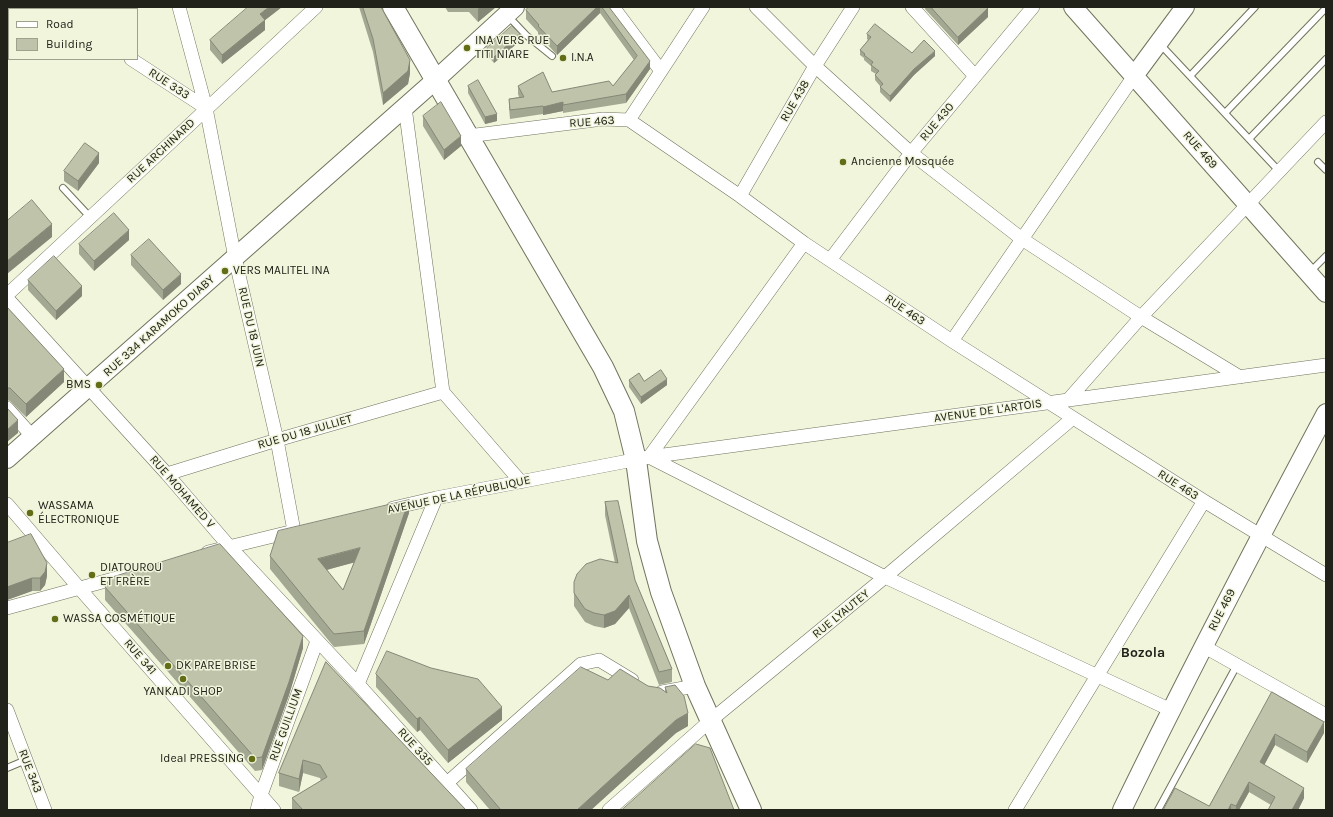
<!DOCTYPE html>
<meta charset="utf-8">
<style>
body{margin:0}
#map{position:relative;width:1333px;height:817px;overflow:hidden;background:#f0f5dc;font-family:Karla,sans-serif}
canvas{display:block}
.frame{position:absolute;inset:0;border:8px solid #212219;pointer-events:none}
.legend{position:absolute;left:8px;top:8px;width:130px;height:52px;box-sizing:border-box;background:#f0f5dc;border:1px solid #9da18e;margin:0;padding:5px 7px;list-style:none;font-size:12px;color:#212219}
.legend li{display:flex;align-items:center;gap:8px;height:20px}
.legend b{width:20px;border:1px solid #9da18e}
</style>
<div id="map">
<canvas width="1333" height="817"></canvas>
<div class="frame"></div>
<ul class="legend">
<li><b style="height:5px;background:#fff"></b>Road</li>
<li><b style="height:11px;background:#bec3aa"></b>Building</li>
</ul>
</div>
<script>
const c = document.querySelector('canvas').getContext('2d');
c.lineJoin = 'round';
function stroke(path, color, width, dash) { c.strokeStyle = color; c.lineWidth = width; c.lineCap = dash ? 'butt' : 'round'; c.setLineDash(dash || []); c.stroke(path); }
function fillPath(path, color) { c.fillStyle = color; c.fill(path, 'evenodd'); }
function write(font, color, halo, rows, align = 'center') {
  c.font = font + ' Karla,sans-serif'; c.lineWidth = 3; c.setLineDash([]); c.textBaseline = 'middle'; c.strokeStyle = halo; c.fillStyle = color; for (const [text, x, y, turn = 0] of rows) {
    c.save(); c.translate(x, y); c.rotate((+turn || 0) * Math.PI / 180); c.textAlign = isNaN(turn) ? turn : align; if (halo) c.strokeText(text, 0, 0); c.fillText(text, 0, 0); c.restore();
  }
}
const lane = new Path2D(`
 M508,16L526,35L552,56
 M1160,44L1279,171
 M1190,76L1255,7
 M1225,113L1326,8
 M1249,139L1326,59
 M1318,162L1326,170
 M63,188L90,217
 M1310,272L1326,256
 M7,768L26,760
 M1158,810L1237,665`);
const street = new Path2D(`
 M51,7L54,9
 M179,7L206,108L235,258L277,440L294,531
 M613,7L661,71
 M756,7L815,66L911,153L1022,239L1141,317L1240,377
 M912,7L975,76
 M131,59L206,108
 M405,107L443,392L521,482
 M629,120L703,7
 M468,136L603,119L629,120L740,196L804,243L952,341L1204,501L1326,575
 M740,196L815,66L853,7
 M830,260L911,153L1033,7
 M7,295L316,7
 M7,298L167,474L229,546L358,684L471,810
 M952,341L1134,76
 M1068,400L1141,317L1326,122
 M7,408L33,437
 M649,457L885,577L1171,710
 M649,457L804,243
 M167,474L277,440L443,392
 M7,504L80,589L274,810
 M393,508L436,498L649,457L1326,365
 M208,552L294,531
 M7,608L124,576
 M1203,646L1326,715
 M358,684L436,498
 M662,692L695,686
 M7,710L45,810
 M447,783L581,664L599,660L632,680
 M257,810L261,795L317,641
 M609,810L710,721L885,577L1073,418
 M1015,810L1204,501`);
const secondary = new Path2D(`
 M1073,7L1326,293
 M1134,76L1185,7
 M7,459L431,84L515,7
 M1122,810C1187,676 1256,544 1326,413`);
const primary = new Path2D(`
 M393,7L603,367L624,411L636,460L647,541L661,592L695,686L751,810`);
const wall = new Path2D(`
 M282,7L265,20V30L222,64L210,50V40Z
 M359,7H381L410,73L408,84L383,105L373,52Z
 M445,7H496L478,22L469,12H448Z
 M529,7H609L650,69L626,103L563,113V111L543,115V114L510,119L509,108V99L519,97L518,94V86L552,92L613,86L634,60L600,13L557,55L538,34V32L526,19V10Z
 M925,7H987L988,17L958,45L925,9Z
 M867,34L912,53L935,56L914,75L890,102L880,92V86L875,80V75L876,74L871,71V66L864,60V58L860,55V50L868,40L867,39Z
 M520,41L494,63L487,55V48Z
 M468,86L497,121L485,124L468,93Z
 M423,116L461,146L444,160L423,126Z
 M99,163L78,191L64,181V171Z
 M129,240L94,271L79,254V244Z
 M131,255L181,284L163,300L131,265Z
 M28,280L82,296L56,320L28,290Z
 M7,307L64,382L26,417L10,401L7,400Z
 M629,380L644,381L667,385L641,404L629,387Z
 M605,502L635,580L672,669V682L659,685L629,608L615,624L604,628L594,626L585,622L574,606V582L615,563L605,515Z
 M409,513L364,644L334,647L270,569V556ZM354,562L343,590L327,570Z
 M7,543L47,576L45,585L40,591H32L7,600Z
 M105,587L303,648L289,695L262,770L255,771L105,600Z
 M326,662L466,810H292V798L321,781L320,778L303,773L299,792L279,786V773Z
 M431,668L502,720L448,763L420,730L417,732L376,687V674Z
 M608,680L648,686L665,692V687L688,726L676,733L591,810H490L466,782V769Z
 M1272,692L1324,733L1307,763L1275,745L1264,765L1304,798L1298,810H1268L1271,805L1249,792L1239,810H1163L1209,806Z`);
const shadedWall = new Path2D(`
 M269,7H282L260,24V14Z
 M480,7H496L478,22V9Z
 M597,7H600V13L557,55V46Z
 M988,8V17L958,45V37Z
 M265,20V30L222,64V55Z
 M520,34V41L494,63V57Z
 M935,51V56L914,75L890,102V96L914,69Z
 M410,60V73L408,84L383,105V93Z
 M650,61V69L626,103V94Z
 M563,102V111L543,115V107Z
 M497,114V121L485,124V117Z
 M461,136V146L444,160V150Z
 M99,153V163L78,191V181Z
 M52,224V237L7,274V261Z
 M129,230V240L94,271V261Z
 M181,274V284L163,300V290Z
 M82,286V296L56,320V311Z
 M64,369V382L26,417V404Z
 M667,379V385L641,404V397Z
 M18,420V433L7,442V430Z
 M409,500V513L364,644V631Z
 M360,548V561L318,572V559Z
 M47,563V576L45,585L40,591V578Z
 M32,578V591L7,600V587Z
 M629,595V608L615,624L604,628V615Z
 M303,636V648L289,695L262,770V757Z
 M502,707V720L448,763V750Z
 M688,713V726L676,733L591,810H577L676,720Z
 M420,717V730L417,732V719Z
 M1324,722V733L1307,763V752Z
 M1275,734V745L1260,773V762Z
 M303,760V773L299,792V779Z
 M1249,782V792L1239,810H1236V806Z
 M1304,788V798L1298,810H1292Z
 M1231,804V810H1228Z`);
const building = new Path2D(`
 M248,7H269L260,14L265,20L222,55L210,40Z
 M363,7H381L410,60L408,71L383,93L373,39Z
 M529,7H597L557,46L538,26L539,25L526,10Z
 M602,7H609L650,61L626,94L563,105V102L543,107V106L510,110L509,99L524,97L518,86L543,72L552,92L609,81L613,86L637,56Z
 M931,7H987L988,8L958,37Z
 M875,24L912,53L924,40L935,51L914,69L890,96L880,87L883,84L875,75L879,71L871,65L873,62L864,55L865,54L860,50L871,37L867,34Z
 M512,26L520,34L494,57L487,48Z
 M478,80L497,114L485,117L468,86Z
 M441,102L461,136L444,150L423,116Z
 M85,143L99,153L78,181L64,171Z
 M32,200L52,224L7,261V221Z
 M114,213L129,230L94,261L79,244Z
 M149,239L181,274L163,290L131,255Z
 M54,256L82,286L56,311L28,280Z
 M7,307L64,369L26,404L10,388H7Z
 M661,370L667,379L641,397L629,380L639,373L644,381Z
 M7,408L18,420L7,430Z
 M409,500L364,631L334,634L270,556L278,531ZM360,548L343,590L318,559Z
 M618,501L635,580L672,669L659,672L629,595L615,611L604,615L594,613L585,609L574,593V582L577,574L586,564L600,559L618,563L605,502Z
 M31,534L47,563L45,572L40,578H32L7,587V543Z
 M220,544L303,636L289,682L262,757L255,758L105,587L110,578Z
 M387,651L431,668L478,679L502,707L448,750L420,717L417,719L376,674Z
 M326,662L466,810H303L292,798L327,777L320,765L303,760L299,779L279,773Z
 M581,667L608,680L620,669L648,686L660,688L667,693L665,687L675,685L684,696L688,713L676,720L577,810H501L466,769Z
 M1272,692L1324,722L1307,752L1275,734L1260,762L1304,788L1292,810H1268L1275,797L1249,782L1236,806L1231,804L1228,810H1163L1175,788L1209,806Z
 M696,744L710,748L734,810H622Z`);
const markers = [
 [467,48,4,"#636d15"],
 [563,58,4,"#636d15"],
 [843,162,4,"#636d15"],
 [225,271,4,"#636d15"],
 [99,385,4,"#636d15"],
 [30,513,4,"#636d15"],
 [92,575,4,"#636d15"],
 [55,619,4,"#636d15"],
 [168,666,4,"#636d15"],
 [183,679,4,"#636d15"],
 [252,759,4,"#636d15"]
];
const poiNames = [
 ["INA VERS RUE",475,41],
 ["TITI NIARE",475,55],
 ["I.N.A",571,58],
 ["Ancienne Mosquée",851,162],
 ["VERS MALITEL INA",233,271],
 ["BMS",91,385,"right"],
 ["WASSAMA",38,506],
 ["ÉLECTRONIQUE",38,520],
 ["DIATOUROU",100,568],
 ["ET FRÈRE",100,582],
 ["WASSA COSMÉTIQUE",63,619],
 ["DK PARE BRISE",176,666],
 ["YANKADI SHOP",183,692,"center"],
 ["Ideal PRESSING",244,759,"right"]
];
const streetNames = [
 ["RUE 333",169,84,33],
 ["RUE 438",795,101,-60],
 ["RUE 463",592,122,-4],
 ["RUE 430",937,122,-50],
 ["RUE 469",1200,150,49],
 ["RUE ARCHINARD",161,151,-43],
 ["RUE 463",905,310,34],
 ["RUE 334 KARAMOKO DIABY",159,326,-42],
 ["RUE DU 18 JUIN",251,327,77],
 ["AVENUE DE L'ARTOIS",988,411,-8],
 ["RUE DU 18 JULLIET",305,432,-16],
 ["RUE 463",1178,485,32],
 ["RUE MOHAMED V",182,492,49],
 ["AVENUE DE LA RÉPUBLIQUE",459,495,-12],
 ["RUE 469",1222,610,-63],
 ["RUE LYAUTEY",841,614,-39],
 ["RUE 341",140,657,49],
 ["RUE GUILLIUM",286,725,-70],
 ["RUE 335",415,747,48],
 ["RUE 343",30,771,69]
];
const quarterNames = [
 ["Bozola",1143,653]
];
stroke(lane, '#6f745d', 8);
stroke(street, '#6f745d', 14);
stroke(secondary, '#6f745d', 20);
stroke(primary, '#6f745d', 22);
stroke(lane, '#fff', 6);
stroke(street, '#fff', 13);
stroke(secondary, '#fff', 18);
stroke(primary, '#fff', 20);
fillPath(wall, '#a3a892');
fillPath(shadedWall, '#858877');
fillPath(building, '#bec3aa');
stroke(building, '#858877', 1);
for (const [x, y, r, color] of markers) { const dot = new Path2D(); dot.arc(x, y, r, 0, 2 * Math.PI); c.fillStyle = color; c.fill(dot); stroke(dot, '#f0f5dc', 1.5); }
write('12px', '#212219', '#f0f5dc', poiNames, 'left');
write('12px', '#212219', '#f0f5dc', streetNames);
write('bold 14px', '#212219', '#f0f5dc', quarterNames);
</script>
